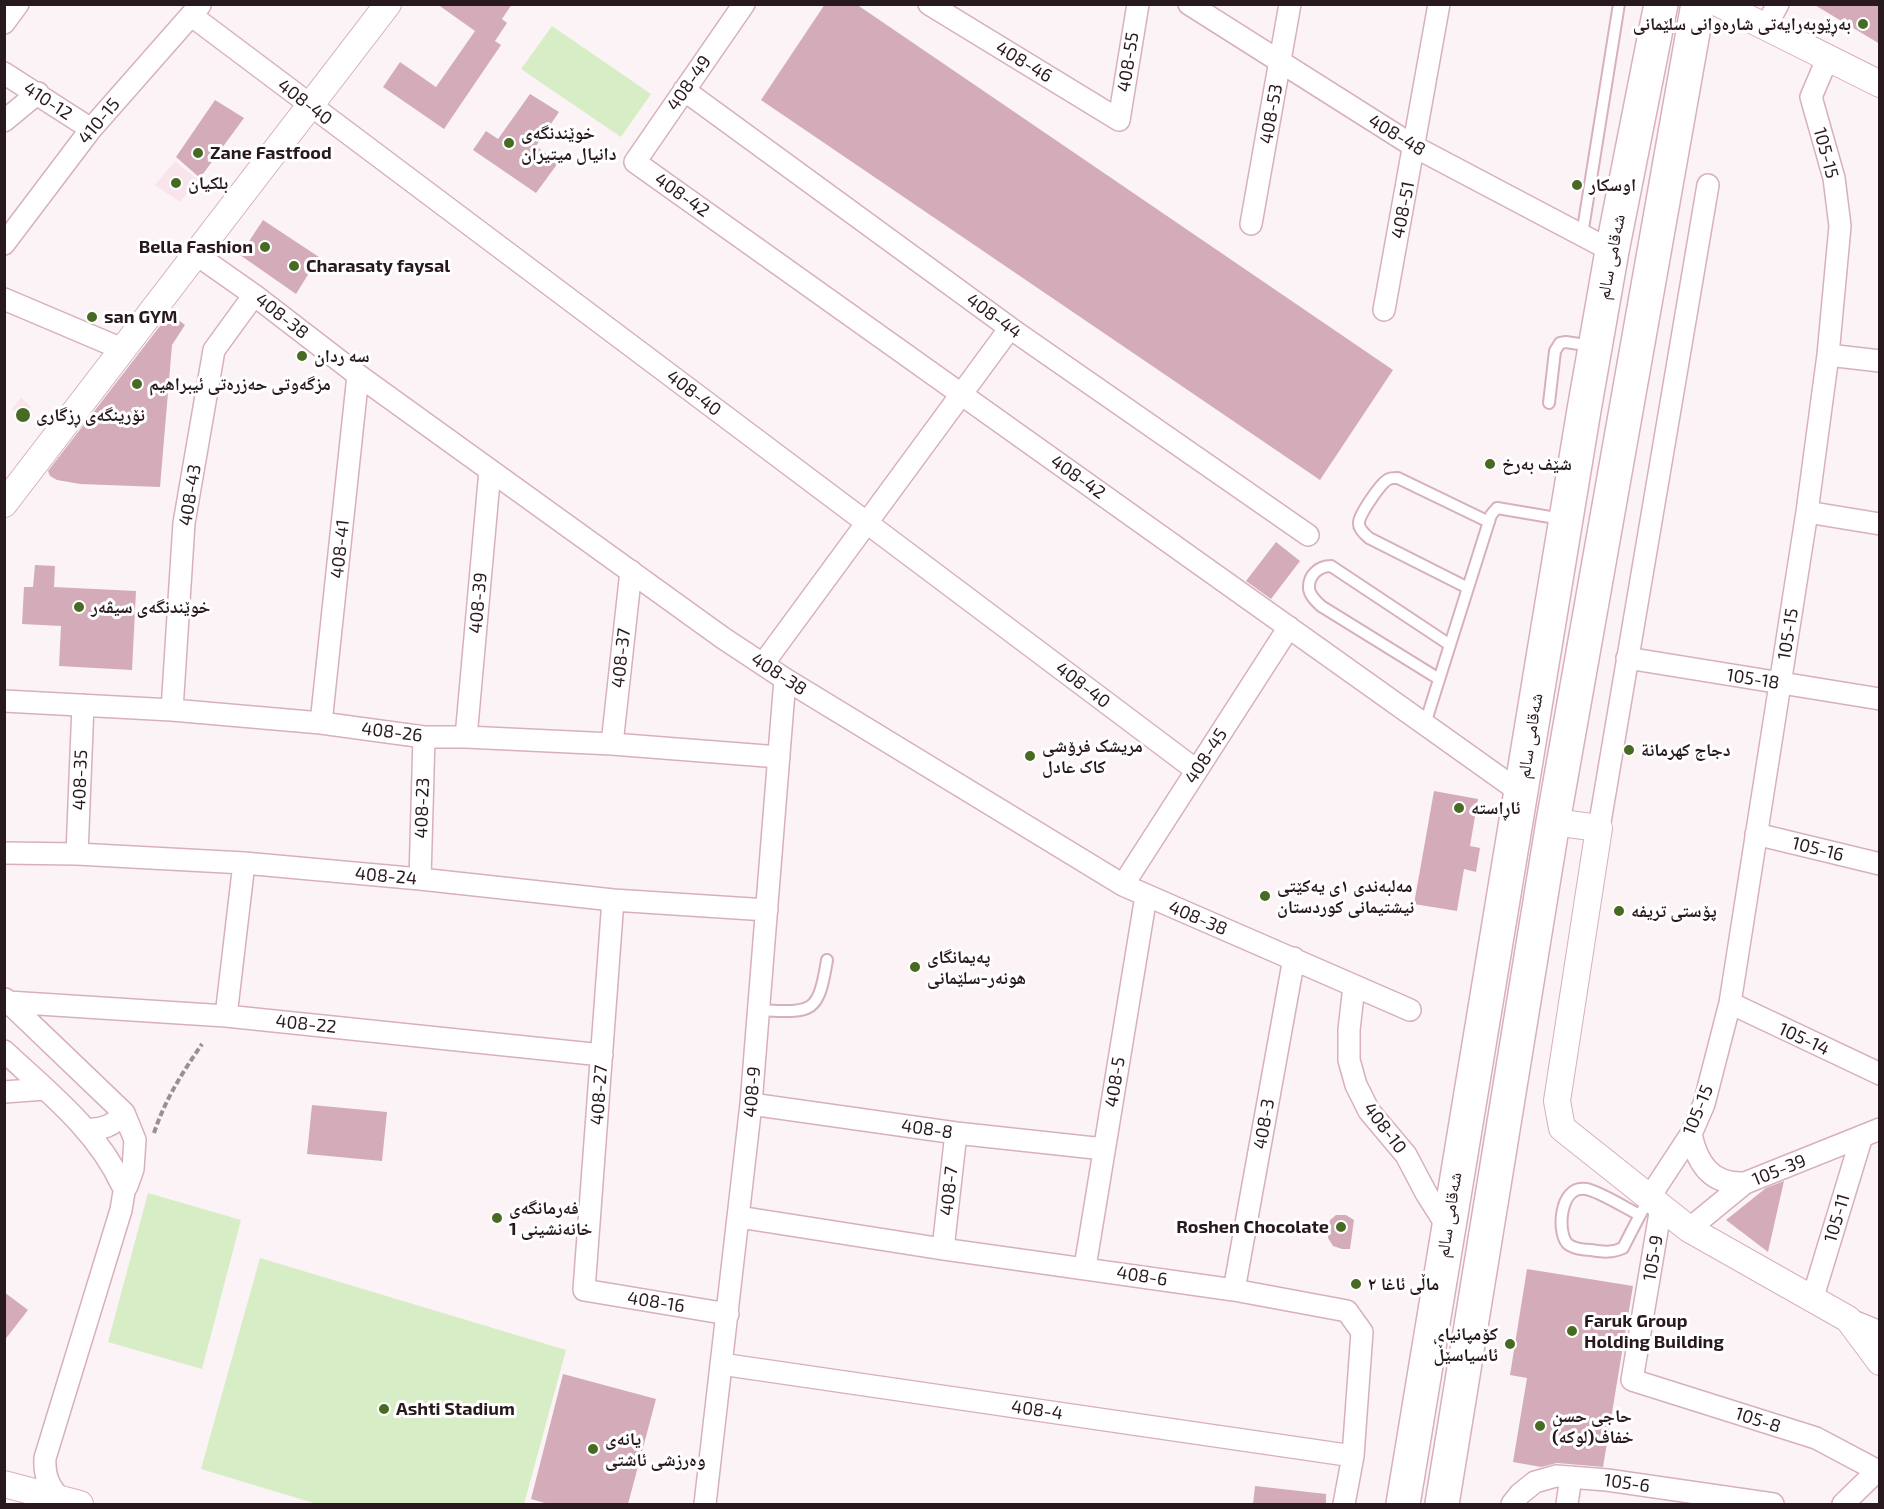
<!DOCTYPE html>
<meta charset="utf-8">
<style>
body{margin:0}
#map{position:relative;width:1884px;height:1509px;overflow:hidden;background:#fbf3f5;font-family:"Exo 2",sans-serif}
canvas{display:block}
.frame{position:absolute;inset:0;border:6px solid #28191e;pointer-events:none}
</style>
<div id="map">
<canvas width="1884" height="1509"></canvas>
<div class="frame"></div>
</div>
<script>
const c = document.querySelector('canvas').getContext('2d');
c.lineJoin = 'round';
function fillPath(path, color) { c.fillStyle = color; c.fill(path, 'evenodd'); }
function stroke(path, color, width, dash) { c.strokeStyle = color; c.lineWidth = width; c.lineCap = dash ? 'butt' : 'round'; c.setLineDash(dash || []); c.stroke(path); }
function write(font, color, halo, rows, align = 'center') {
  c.font = font + ' "Exo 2","Noto Naskh Arabic",sans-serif'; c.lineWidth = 6; c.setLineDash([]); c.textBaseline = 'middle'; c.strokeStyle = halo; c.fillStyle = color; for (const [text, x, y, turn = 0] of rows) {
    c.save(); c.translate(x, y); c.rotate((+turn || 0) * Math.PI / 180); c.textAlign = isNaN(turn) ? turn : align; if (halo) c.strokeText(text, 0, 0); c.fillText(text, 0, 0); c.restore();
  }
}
const built = new Path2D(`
 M175,161L198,180L180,202L155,185Z
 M21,398L31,407L25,420L12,409Z`);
const green = new Path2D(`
 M552,26L651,94L621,137L521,69Z
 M148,1193L241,1220L202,1369L108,1342Z
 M260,1258L566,1350L524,1504H317L201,1469Z`);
const building = new Path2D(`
 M437,4H512L502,19L507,23L495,41L501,45L444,129L383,87L400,62L436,87L475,31Z
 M825,4H856L1393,370L1320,480L761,100Z
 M1813,4H1880V44Z
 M530,94L559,112L536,146L558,163L536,193L473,150L486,131L498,139Z
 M215,100L244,118L200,178L176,157Z
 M263,220L319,257L296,294L240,255Z
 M170,313L185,325L172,345L160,487L80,484L57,480L50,476L48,471Z
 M1276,542L1300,561L1271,599L1246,581Z
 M35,565L55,566L54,587L136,591L132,670L59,666L61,626L22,624L24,587H33Z
 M1434,791L1478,799L1470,846L1480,848L1476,872L1464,869L1457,911L1414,904Z
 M312,1105L387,1112L382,1161L307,1154Z
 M1784,1181L1768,1252L1726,1220L1766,1188Z
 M1336,1215H1346L1354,1220L1350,1249H1342L1333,1246L1328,1238L1330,1220Z
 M1527,1269L1633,1286L1603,1467L1557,1463L1541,1467L1513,1462L1527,1378L1510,1375Z
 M4,1292L28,1310L4,1341Z
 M563,1374L656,1399L628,1504H548L531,1499Z
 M1255,1486L1326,1494V1504H1253Z`);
const path = new Path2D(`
 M154,1133C165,1100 182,1073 202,1044`);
const service = new Path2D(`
 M1582,235L1619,4
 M1549,403L1555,351L1560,343L1566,342L1592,346
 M1468,588L1369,538C1365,534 1358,529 1359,522C1360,514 1381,482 1389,479C1390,478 1397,478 1398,478L1489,522
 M1439,679L1321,606C1316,601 1310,596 1309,589C1308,575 1319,566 1331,566L1450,645
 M1425,724L1491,515L1497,508L1562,519
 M758,1010C812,1012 818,1016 827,960
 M1640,1215C1627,1209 1599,1191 1586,1189C1559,1184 1556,1236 1569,1245C1576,1249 1584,1250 1591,1250C1603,1252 1612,1253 1623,1248C1631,1232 1640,1215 1649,1198`);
const minor = new Path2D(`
 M744,4L635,162L1520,792
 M929,4L1119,120L1138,4
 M1189,4L1415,147L1612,251
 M192,16L1196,770
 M4,23L18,4
 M1766,26L1778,4
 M4,73L91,129
 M684,90L1010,328L1308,535
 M4,121L38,93
 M1251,224L1290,4
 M4,244L91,129L200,5
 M197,255L254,295L358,375L723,638L785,679L1123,885L1410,1010
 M4,299L122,349
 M1384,310L1439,4
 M1828,355L1880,361
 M1807,512L1880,524
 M1627,658L1880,699
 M763,664L1010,328
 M4,701L172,710L321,723L424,737H466L612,744L779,757
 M172,710L184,523L214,350L254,295
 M321,723L358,375
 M466,737L490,470
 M612,744L631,571
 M1599,828L1708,185
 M1756,834L1880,864
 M4,853L77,854L244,863L420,879L613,900L767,910
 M77,854L83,705
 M420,879L424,737
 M1123,885L1289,627
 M613,900L584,1290L728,1314
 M1354,986L1349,1030V1060L1356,1085L1369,1111L1406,1155L1426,1193L1447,1226
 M8,1002L226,1016L602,1055
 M1730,1003L1880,1074
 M226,1016L244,863
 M4,1051C48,1092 97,1130 122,1185L127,1186L133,1169L135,1140L124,1113L5,999
 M4,1092L45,1089
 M751,1104L956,1133L1104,1149
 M86,1129C102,1130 113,1126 124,1113
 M1691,1134C1697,1163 1711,1185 1745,1183
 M1649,1198L1691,1134L1704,1104L1730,1003L1807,512L1828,355L1840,226L1834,178L1811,97L1828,57
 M1661,1207L1632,1380L1816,1438L1880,1472
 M739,1217L943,1249L1234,1290L1347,1311L1362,1332L1353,1456L1344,1504
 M1689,1229L1745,1183L1880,1129
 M943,1249L956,1133
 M1085,1267L1146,896
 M1234,1290L1294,958
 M1812,1300L1862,1136
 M1848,1319L1880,1332
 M721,1364L1353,1456
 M62,1500C49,1488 44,1476 45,1458L121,1210L125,1186
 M705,1504L751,1104L785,679
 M1512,1504L1520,1494L1535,1482L1556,1476L1607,1480L1773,1504
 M1567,1504L1571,1477
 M1843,1504L1877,1471`);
const tertiary = new Path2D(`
 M1720,4L1880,84
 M4,504L388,4
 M1553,822L1599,828L1557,1101L1562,1128L1689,1229L1848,1319L1880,1362
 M4,1484L80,1504`);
const primary = new Path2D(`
 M1403,1504L1584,410L1612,251L1661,4
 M1442,1504L1553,822L1698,4`);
const markers = [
 [1863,24,6,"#486b23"],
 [509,143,6,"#486b23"],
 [198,153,6,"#486b23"],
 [176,183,6,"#486b23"],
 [1577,185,6,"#486b23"],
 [265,247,6,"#486b23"],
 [294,266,6,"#486b23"],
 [92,317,6,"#486b23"],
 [302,356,6,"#486b23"],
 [137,384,6,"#486b23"],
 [23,415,8,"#486b23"],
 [1490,464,6,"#486b23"],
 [79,607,6,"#486b23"],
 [1629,750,6,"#486b23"],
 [1030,756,6,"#486b23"],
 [1459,808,6,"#486b23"],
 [1265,896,6,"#486b23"],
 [1619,911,6,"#486b23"],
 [915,967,6,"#486b23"],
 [497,1218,6,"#486b23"],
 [1341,1227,6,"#486b23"],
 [1356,1284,6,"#486b23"],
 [1572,1331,6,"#486b23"],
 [1510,1344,6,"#486b23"],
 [384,1409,6,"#486b23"],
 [1540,1426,6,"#486b23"],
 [593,1449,6,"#486b23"]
];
const poiNames = [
 ["بەڕێوبەرایەتی شارەوانی سلێمانی",1851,24,"right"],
 ["خوێندنگەی",521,133],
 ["دانیال میتیران",521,154],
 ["Zane Fastfood",210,153],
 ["بلکیان",188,183],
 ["اوسكار",1589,185],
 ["Bella Fashion",253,247,"right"],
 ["Charasaty faysal",306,266],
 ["san GYM",104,317],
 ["سه ردان",314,356],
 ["مزگەوتی حەزرەتی ئیبراهیم",149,384],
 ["نۆرینگەی ڕزگاری",36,415],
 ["شێف بەرخ",1502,464],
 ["خوێندنگەی سیڤەر",91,607],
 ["مریشک فرۆشی",1042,746],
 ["کاک عادل",1042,767],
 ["دجاج كهرمانة",1641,750],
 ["ئاڕاستە",1471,808],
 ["مەلبەندی ١ی یەکێتی",1277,886],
 ["نیشتیمانی کوردستان",1277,907],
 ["پۆستی تریفە",1631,911],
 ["پەیمانگای",927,957],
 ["هونەر-سلێمانی",927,978],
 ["فەرمانگەی",509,1208],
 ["خانەنشینی 1",509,1229],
 ["Roshen Chocolate",1329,1227,"right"],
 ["ماڵی ئاغا ۲",1368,1284],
 ["Faruk Group",1584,1321],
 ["Holding Building",1584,1342],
 ["کۆمپانیای",1498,1334,"right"],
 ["ئاسیاسێڵ",1498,1355,"right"],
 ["Ashti Stadium",396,1409],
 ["حاجی حسن",1552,1416],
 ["(لوکه)خفاف",1552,1437],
 ["یانەی",605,1439],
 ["وەرزشی ئاشتی",605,1460]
];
const streetNames = [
 ["408-46",1024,62,31],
 ["408-55",1128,62,-81],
 ["408-49",689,83,-55],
 ["410-12",48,101,33],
 ["408-40",305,102,37],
 ["408-53",1271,114,-80],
 ["410-15",99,121,-50],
 ["408-48",1397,135,31],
 ["105-15",1826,153,75],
 ["408-42",682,195,35],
 ["408-51",1403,210,-79],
 ["شەقامی سالم",1611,257,-79],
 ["408-38",282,316,38],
 ["408-44",994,316,36],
 ["408-40",694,393,37],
 ["408-42",1078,477,35],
 ["408-43",190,495,-81],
 ["408-41",340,549,-84],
 ["408-39",478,603,-85],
 ["105-15",1788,634,-81],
 ["408-37",621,658,-84],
 ["408-38",779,674,33],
 ["105-18",1753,679,9],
 ["408-40",1083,685,37],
 ["408-26",392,732,7],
 ["شەقامی سالم",1530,736,-81],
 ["408-45",1206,756,-57],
 ["408-35",80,780,-88],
 ["408-23",422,808,-88],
 ["105-16",1818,849,14],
 ["408-24",386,876,5],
 ["408-38",1198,918,23],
 ["408-22",306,1024,6],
 ["105-14",1804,1039,25],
 ["408-5",1115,1082,-81],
 ["408-9",752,1092,-85],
 ["408-27",599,1095,-86],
 ["105-15",1698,1110,-68],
 ["408-3",1264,1124,-80],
 ["408-10",1385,1128,53],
 ["408-8",927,1129,8],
 ["105-39",1779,1170,-22],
 ["408-7",949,1191,-84],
 ["شەقامی سالم",1449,1215,-81],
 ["105-11",1837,1218,-73],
 ["105-9",1653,1258,-80],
 ["408-6",1142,1276,9],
 ["408-16",656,1302,9],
 ["408-4",1037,1410,8],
 ["105-8",1758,1420,18],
 ["105-6",1627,1483,8]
];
fillPath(built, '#f8e4ea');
fillPath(green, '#d7edc5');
fillPath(building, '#d4acb9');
stroke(service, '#d8b0bc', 14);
stroke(minor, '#d8b0bc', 24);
stroke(tertiary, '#d8b0bc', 28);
stroke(primary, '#d8b0bc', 36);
stroke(path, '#9b8f93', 4, [6, 3]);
stroke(service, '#fff', 10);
stroke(minor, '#fff', 21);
stroke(tertiary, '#fff', 26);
stroke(primary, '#fff', 33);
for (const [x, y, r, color] of markers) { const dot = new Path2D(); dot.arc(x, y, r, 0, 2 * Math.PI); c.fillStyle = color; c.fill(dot); stroke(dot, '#fff', 2); }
write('bold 18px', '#28191e', '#fff', poiNames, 'left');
write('18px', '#28191e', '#fff', streetNames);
</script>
